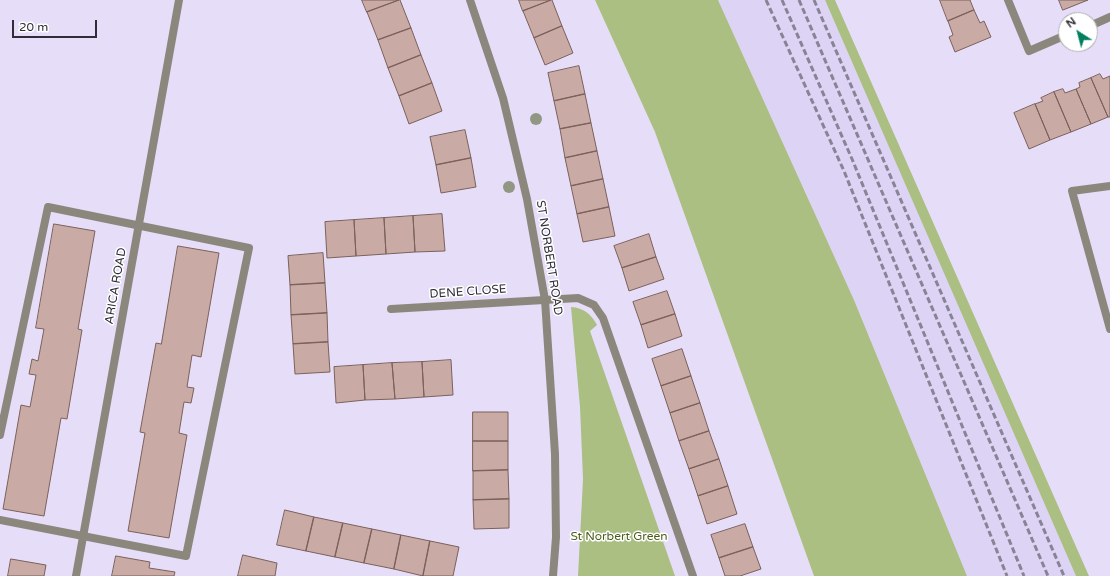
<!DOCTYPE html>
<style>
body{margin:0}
#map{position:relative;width:1110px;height:576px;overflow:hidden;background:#e6def9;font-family:"Varela Round",sans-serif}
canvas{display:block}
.north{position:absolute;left:1058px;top:12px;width:40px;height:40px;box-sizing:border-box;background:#fff;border:1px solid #acabaf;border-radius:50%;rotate:324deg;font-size:11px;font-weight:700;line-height:16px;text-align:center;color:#302d37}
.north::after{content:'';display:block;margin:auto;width:14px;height:18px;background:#017f5f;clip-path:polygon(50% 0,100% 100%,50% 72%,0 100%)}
.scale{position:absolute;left:12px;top:20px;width:85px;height:18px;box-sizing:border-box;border:2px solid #302d37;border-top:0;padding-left:5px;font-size:12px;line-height:14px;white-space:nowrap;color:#302d37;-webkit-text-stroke:3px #fff;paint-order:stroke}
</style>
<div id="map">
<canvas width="1110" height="576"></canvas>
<div class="north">N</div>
<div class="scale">20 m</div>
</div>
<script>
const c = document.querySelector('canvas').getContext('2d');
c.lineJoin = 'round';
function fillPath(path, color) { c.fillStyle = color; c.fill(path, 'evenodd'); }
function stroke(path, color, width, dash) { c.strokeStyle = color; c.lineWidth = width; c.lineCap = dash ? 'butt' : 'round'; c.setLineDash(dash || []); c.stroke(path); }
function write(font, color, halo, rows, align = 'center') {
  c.font = font + ' "Varela Round",sans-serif'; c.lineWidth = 3; c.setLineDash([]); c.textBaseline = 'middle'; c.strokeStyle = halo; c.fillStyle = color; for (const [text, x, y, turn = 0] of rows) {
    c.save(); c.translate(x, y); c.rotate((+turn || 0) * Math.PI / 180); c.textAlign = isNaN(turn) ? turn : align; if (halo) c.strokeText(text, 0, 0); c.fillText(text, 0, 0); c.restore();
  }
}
const built = new Path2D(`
 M718,0H825L1014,431L1076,576H967L854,300Z`);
const green = new Path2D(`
 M595,0H718L854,300L967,576H814L655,132Z
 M825,0H835L1089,576H1076Z
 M571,307C584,308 591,314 597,325L590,331L675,576H578L583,479L580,407Z`);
const building = new Path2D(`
 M362,0H399L367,12Z
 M400,0L411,28L378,40L367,12Z
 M519,0H551L523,11Z
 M552,0L562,26L534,38L523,11Z
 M940,0H970L974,10L948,21Z
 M1059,0H1088L1063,10Z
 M974,10L980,23L984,21L991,37L955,52L949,37L953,35L948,21Z
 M562,26L573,53L545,65L534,38Z
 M411,28L421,55L388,68L378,40Z
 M421,55L432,83L399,96L388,68Z
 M579,66L585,94L554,101L548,73Z
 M1100,74L1103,79L1110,76V117H1108L1091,78Z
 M1091,78L1108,117L1091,124L1076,89L1080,87L1079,83Z
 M432,83L442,111L409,124L399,96Z
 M1063,89L1065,93L1076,89L1091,124L1071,132L1054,92Z
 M1054,92L1071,132L1050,140L1035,104L1043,101L1041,98Z
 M585,94L591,123L560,129L554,101Z
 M1035,104L1050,140L1029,149L1014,113Z
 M591,123L597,151L565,158L560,129Z
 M465,130L471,158L436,165L430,137Z
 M597,151L603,179L571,186L565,158Z
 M471,158L476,187L441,193L436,165Z
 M603,179L609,207L577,214L571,186Z
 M609,207L615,236L583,242L577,214Z
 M442,214L445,251L415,252L413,216Z
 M413,216L415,252L386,254L384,218Z
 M384,218L386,254L356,256L354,220Z
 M354,220L356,256L327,258L325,222Z
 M54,224L95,231L78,329L82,330L67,419L61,418L44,516L3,509L21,405L30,407L36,375L29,374L32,359L38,361L44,329L36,328Z
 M649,234L656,257L622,268L614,246Z
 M178,246L219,253L201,357L192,355L187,387L194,388L191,403L184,402L179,433L187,435L169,538L128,531L145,433L140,432L156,343L161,344Z
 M323,253L325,283L290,285L288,256Z
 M656,257L664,279L629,291L622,268Z
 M325,283L327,313L291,315L290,285Z
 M667,291L675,314L641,325L633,302Z
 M327,313L328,342L293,344L291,315Z
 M675,314L682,336L648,348L641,325Z
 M328,342L330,372L295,374L293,344Z
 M682,349L691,376L661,386L652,359Z
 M451,360L453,395L424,397L422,362Z
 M422,362L424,397L395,399L392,363Z
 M392,363L395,399L365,400L363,365Z
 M363,365L365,400L336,403L334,367Z
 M691,376L700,403L670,413L661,386Z
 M700,403L709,431L679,441L670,413Z
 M473,412H508V441H473Z
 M709,431L719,459L689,469L679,441Z
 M473,441H508V470L473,471Z
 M719,459L728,486L698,496L689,469Z
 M508,470L509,499L473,500V471Z
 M728,486L737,514L707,524L698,496Z
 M509,499V528L474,529L473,500Z
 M285,510L314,517L306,551L277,545Z
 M314,517L343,523L335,557L306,551Z
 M343,523L372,529L364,563L335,557Z
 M745,524L753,547L719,558L711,535Z
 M372,529L401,535L394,569L364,563Z
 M401,535L430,541L423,576L394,569Z
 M430,541L459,547L453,576H423Z
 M753,547L761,569L740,576H725L719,558Z
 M243,555L277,563L275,576H238Z
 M116,556L150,562L149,568L175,572L174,576H112Z
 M11,559L46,565L44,576H8Z`);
const service = new Path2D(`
 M0,435L48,207L249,248L186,556L0,520`);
const minor = new Path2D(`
 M1008,0L1029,51L1066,35
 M1090,26L1110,17
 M1110,186L1072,191L1110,329
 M391,309L578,298L594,305L603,318L693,576
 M76,576L179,0`);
const tertiary = new Path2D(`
 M470,0L503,98L527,199L545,300L555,454L556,537L553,576`);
const rail = new Path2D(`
 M766,0L844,171L1007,576
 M782,0L852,159L1024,576
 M799,0L1048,576
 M814,0L1064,576`);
const trees = [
 [536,119],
 [509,187]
];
const streetNames = [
 ["ST NORBERT ROAD",549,258,81],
 ["ARICA ROAD",116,286,-80],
 ["DENE CLOSE",468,292,-4]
];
const parkNames = [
 ["St Norbert Green",619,537]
];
fillPath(built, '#ddd3f5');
fillPath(green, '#abbf83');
fillPath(building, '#c9aaa4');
stroke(building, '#7b605b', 1);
stroke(service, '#8c877d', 8);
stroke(minor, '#8c877d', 8);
stroke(tertiary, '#8c877d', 8);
stroke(rail, '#888395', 3, [6, 3]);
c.fillStyle = '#919782';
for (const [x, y] of trees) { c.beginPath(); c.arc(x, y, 6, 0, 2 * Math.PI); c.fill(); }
write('12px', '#302d37', '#fff', streetNames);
write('12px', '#4c5d20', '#fff', parkNames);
</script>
